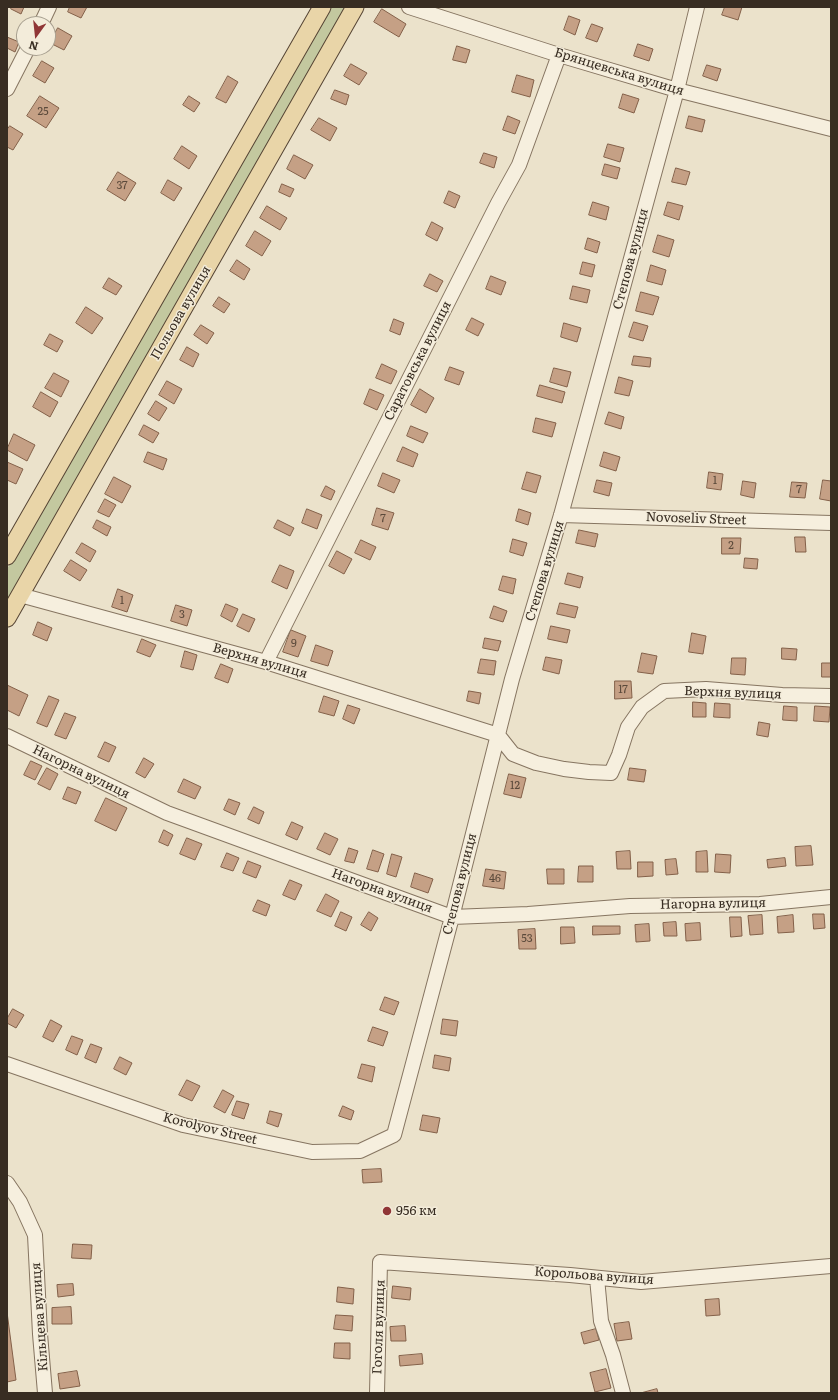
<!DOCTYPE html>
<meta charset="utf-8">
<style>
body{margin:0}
#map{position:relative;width:838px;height:1400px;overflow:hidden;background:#ebe2cb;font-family:Literata,serif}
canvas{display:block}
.frame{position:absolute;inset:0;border:8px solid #382d22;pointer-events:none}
.north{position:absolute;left:16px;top:16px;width:40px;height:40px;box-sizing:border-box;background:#f3ecda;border:1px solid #a8a090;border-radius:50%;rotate:195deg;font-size:11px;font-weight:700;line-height:16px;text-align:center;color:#382d22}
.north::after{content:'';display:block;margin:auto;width:14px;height:18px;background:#903636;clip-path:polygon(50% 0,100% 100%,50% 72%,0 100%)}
</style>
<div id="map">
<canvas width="838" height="1400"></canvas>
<div class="frame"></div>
<div class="north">N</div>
</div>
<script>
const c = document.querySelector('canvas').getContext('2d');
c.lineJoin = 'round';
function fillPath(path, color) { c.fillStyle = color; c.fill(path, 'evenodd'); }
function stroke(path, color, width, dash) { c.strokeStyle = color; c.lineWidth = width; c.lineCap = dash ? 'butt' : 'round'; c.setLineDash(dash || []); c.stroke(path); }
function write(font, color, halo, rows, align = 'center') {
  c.font = font + ' Literata,serif'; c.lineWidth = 3; c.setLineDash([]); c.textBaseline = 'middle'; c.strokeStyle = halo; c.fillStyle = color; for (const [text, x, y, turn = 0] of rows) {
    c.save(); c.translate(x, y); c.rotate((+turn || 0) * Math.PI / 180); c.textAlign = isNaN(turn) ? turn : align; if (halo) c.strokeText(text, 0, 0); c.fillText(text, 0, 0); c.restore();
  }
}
const green = new Path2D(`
 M330,7H349L7,608V569Z`);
const building = new Path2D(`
 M12,7H24L21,14L11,9Z
 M70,7H87L81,18L68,12Z
 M725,7H742L738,20L722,15Z
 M382,9L406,24L399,37L374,22Z
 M569,16L580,20L575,35L564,30Z
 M592,24L603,28L597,42L586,38Z
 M58,28L72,36L64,50L50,43Z
 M7,37L19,42L15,52L7,48Z
 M638,44L653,49L649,61L634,56Z
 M457,46L470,50L466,63L453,60Z
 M42,61L54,68L45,83L33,76Z
 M351,64L367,73L359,85L344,76Z
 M707,65L721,69L717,81L703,76Z
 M517,75L534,80L530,97L512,92Z
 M228,76L238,82L226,103L216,98Z
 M335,90L349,95L346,105L331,99Z
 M623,94L639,99L634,113L619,108Z
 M40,96L59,108L46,128L27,116Z
 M189,96L200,103L194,112L183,105Z
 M508,116L520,121L515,134L503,130Z
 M689,116L705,120L702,132L686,128Z
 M319,118L337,128L330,141L311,130Z
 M10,126L23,134L13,150L7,147V130Z
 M608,144L624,148L620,162L604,157Z
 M182,146L197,156L189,169L174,159Z
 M484,153L497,157L494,168L480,163Z
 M294,155L313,165L305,179L287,169Z
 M605,164L620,168L617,179L602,175Z
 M676,168L690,172L686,185L672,182Z
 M118,172L136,183L125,201L107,190Z
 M168,180L182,188L174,201L161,193Z
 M282,184L294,189L290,197L279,192Z
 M449,191L460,196L455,208L444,203Z
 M593,202L609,207L606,220L589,215Z
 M668,202L683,206L679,220L664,215Z
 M267,206L287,218L280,230L260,218Z
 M432,222L443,228L437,241L426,235Z
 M255,231L271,241L262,256L246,246Z
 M658,235L674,240L669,257L653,252Z
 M588,238L600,242L597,253L585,249Z
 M237,260L250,269L244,280L230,271Z
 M583,262L595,265L592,277L580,274Z
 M651,265L666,270L662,285L647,281Z
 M430,274L443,281L437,292L424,286Z
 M491,276L506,282L501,295L486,289Z
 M109,278L122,286L116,295L103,288Z
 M573,286L590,290L587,303L570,299Z
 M641,292L659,297L653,315L636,311Z
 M219,297L230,304L224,313L213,306Z
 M86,307L103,318L92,334L76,323Z
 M472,318L484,324L478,336L466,330Z
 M394,319L404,323L400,335L390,331Z
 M634,322L648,326L643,341L629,337Z
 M564,323L581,328L577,342L561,337Z
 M201,325L214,333L207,344L194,335Z
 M50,334L63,341L57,352L44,345Z
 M187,347L199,354L193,367L180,360Z
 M634,356L651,358L650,367L632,365Z
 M382,364L397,371L391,384L376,378Z
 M450,367L464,372L459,385L445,380Z
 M554,368L571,372L567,387L550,382Z
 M54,373L69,381L61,397L45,388Z
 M619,377L633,381L629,396L615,393Z
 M167,381L182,389L174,404L159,395Z
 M540,385L565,392L562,403L537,396Z
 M370,389L384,395L377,410L364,404Z
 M420,389L434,398L426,413L411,405Z
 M41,392L58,402L50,417L33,407Z
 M156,401L167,408L159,421L148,414Z
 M609,412L624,417L621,429L605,424Z
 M536,418L556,423L552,437L533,432Z
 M144,425L159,433L153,443L139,435Z
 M411,426L428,433L423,443L407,436Z
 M14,434L35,445L27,461L7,450Z
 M403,447L418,454L413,467L397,461Z
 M148,452L167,459L163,470L144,462Z
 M604,452L620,457L616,471L600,466Z
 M7,462L23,469L16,484L7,480Z
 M527,472L541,476L536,493L522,489Z
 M709,472L723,474L721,490L707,488Z
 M383,473L400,480L394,493L378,486Z
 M114,477L131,486L122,503L105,494Z
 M597,480L612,483L609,496L594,492Z
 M823,480L831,481V501L820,499Z
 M743,481L756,483L754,498L741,495Z
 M792,482L807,483L805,498L790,497Z
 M326,486L335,491L331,500L321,496Z
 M105,499L116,505L109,517L98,512Z
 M377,508L394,513L388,530L372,525Z
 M307,509L322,515L317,529L302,523Z
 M519,509L531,513L528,525L516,521Z
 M97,520L111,527L107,536L93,528Z
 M278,520L294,528L290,536L274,528Z
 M579,530L598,534L595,547L576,543Z
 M795,537H805L806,552H796Z
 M722,538H741L740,554H722Z
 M513,539L527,543L523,556L510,552Z
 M361,540L376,547L370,560L355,553Z
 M82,543L96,551L90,562L76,553Z
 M337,551L352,559L344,574L329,566Z
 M745,558L758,559L757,569L744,568Z
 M71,560L87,570L80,581L64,571Z
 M280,565L294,571L287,589L272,582Z
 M568,573L583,577L580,588L565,584Z
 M503,576L516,579L513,594L499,590Z
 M118,589L133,595L127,612L112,607Z
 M560,603L578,607L575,618L557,614Z
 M226,604L238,609L232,622L221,616Z
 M176,605L192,610L187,626L171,621Z
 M494,606L507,611L503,622L490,618Z
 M243,614L255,619L249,632L237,626Z
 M38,622L52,628L47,641L33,635Z
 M551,626L570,630L567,643L548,639Z
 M291,630L306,636L298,657L283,652Z
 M692,633L706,636L703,654L689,652Z
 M485,638L501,641L498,651L483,648Z
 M142,639L156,645L150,657L137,652Z
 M316,645L333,651L328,666L311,661Z
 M782,648L797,649L796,660L782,659Z
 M185,651L197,655L193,670L181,667Z
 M642,653L657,656L653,674L638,672Z
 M546,657L562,660L559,674L543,670Z
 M732,658H746L745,675L731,674Z
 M481,659L496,661L494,675L478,673Z
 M822,663H831V677H822Z
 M221,664L233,669L228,683L215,678Z
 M615,681H631L632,698L615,699Z
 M7,685L28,695L19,716L7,710Z
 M469,691L481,693L479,704L467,701Z
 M49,696L59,700L47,727L37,723Z
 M324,696L339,701L334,716L319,712Z
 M693,702L706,703V717H693Z
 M715,703L730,704V718L714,717Z
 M348,705L360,709L354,724L343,719Z
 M784,706L797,707V721L783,720Z
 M815,706L830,707L829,722L814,721Z
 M65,713L76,717L66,739L55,735Z
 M759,722L770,724L768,737L757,735Z
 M105,742L116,747L109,762L98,757Z
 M144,758L154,764L145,778L136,773Z
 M31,761L42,766L35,780L24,775Z
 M47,768L58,774L50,790L38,784Z
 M630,768L646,770L644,782L628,780Z
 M509,774L526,778L521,798L504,794Z
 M184,779L201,787L195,799L178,792Z
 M68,787L81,792L76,804L63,799Z
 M106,798L127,808L116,831L95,821Z
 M229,799L240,803L235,815L224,810Z
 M254,807L264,812L259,824L248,819Z
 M292,822L303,827L297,840L286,835Z
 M164,830L173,835L168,846L159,842Z
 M325,833L338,839L330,855L317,849Z
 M187,838L202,844L195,860L180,854Z
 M811,846L813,865L796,866L795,847Z
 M349,848L358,851L354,863L345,861Z
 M373,850L384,854L378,872L367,869Z
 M630,851L631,869H617L616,852Z
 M707,851L708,872H696V852Z
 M227,853L239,858L233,871L221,867Z
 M392,854L402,857L396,877L387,874Z
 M716,854L731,855L730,873L715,872Z
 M785,858L786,866L768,868L767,860Z
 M676,859L678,874L666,875L665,860Z
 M248,861L261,866L256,878L243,873Z
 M638,862H653V876L638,877Z
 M579,866H593V882H578Z
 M486,869L506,872L504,889L483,886Z
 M547,869H564V884H548Z
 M415,873L433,879L428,893L411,887Z
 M290,880L302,885L295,900L283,895Z
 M326,894L339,901L331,917L317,911Z
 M258,900L270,905L266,916L253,911Z
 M341,912L352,917L346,931L335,926Z
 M369,912L378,918L371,931L361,925Z
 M813,914H824L825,928L814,929Z
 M762,915L763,934L750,935L748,916Z
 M793,915L794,932L778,933L777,917Z
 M730,917H741L742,936L731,937Z
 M676,922L677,936H664L663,923Z
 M700,923L701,940L686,941L685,924Z
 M649,924L650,941L636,942L635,925Z
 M593,926H620V934L593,935Z
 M561,927H574L575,943L561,944Z
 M535,929L536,949H519L518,930Z
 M385,997L399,1002L394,1015L380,1010Z
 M13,1009L24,1015L16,1028L7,1023V1019Z
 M443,1019L458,1021L456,1036L441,1034Z
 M51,1020L62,1026L53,1042L43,1037Z
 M373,1027L388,1032L383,1046L368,1041Z
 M72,1036L83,1040L77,1055L66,1050Z
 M91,1044L102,1048L96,1063L85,1058Z
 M435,1055L451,1058L449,1071L433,1068Z
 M120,1057L132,1063L126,1075L114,1069Z
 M362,1064L375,1067L372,1082L358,1078Z
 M187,1080L200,1086L192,1101L179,1095Z
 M223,1090L234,1096L225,1113L214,1107Z
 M237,1101L249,1104L244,1119L232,1115Z
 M343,1106L354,1111L351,1120L339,1116Z
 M270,1111L282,1114L278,1127L267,1123Z
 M423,1115L440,1118L437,1133L420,1130Z
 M381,1169L382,1182L363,1183L362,1170Z
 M73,1244L92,1245L91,1259L72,1258Z
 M73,1284L74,1295L58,1297L57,1285Z
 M393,1286L411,1288L410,1300L392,1298Z
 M338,1287L354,1289L353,1304L337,1302Z
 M719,1299L720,1315L706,1316L705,1300Z
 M71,1307L72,1324H52V1308Z
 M7,1312L16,1380L7,1382Z
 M336,1315L353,1316L352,1331L334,1329Z
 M629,1322L632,1339L617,1341L614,1324Z
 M405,1326L406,1341H391L390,1327Z
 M596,1329L599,1340L584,1344L581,1333Z
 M335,1343H350V1359L334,1358Z
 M422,1354L423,1364L400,1366L399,1356Z
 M606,1369L611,1388L595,1392L590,1373Z
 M77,1371L80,1386L60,1389L58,1374Z
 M657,1389L658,1393H641Z`);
const minor = new Path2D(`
 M409,7L559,55L677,90L831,129
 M41,24L49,7
 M7,89L28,48
 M561,515L831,523
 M20,595L266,662L498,735L513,754L536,763L564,769L589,772L611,773L619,755L628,727L642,707L664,691L706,689L782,695L831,696
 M266,662L498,203L519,165L559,55
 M7,736L167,813L452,917L528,914L630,906L760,904L831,897
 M7,1064L183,1125L312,1152L360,1151L394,1135L452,917L512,679L561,515L677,90L697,7
 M7,1183L20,1202L35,1235L40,1334L45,1393
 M597,1278L601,1321L613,1355L623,1393
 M377,1393L380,1262L570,1275L641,1282L831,1266`);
const major = new Path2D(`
 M7,556L322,7
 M7,618L355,7`);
const markers = [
 [387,1211,5,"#903636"]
];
const numberNames = [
 ["25",43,112],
 ["37",122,186],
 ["1",715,481],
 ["7",799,490],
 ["7",383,519],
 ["2",731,546],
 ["1",122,601],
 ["3",182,615],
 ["9",294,644],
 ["17",623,690],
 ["12",515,786],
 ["46",495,879],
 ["53",527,939]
];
const streetNames = [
 ["Брянцевська вулиця",619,72,17],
 ["Степова вулиця",631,259,-75],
 ["Польова вулиця",181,313,-60],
 ["Саратовська вулиця",418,361,-63],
 ["Novoseliv Street",696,519,2],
 ["Степова вулиця",545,571,-73],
 ["Верхня вулиця",260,661,16],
 ["Верхня вулиця",733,693,2],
 ["Нагорна вулиця",81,772,26],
 ["Степова вулиця",460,884,-76],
 ["Нагорна вулиця",382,891,20],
 ["Нагорна вулиця",713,904,-1],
 ["Korolyov Street",210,1129,14],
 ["Корольова вулиця",594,1276,4],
 ["Кільцева вулиця",40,1317,-94],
 ["Гоголя вулиця",379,1327,-88]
];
const poiNames = [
 ["956 км",396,1211]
];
fillPath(green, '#c3c89f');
fillPath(building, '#c5a085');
stroke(building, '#836049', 1);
stroke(minor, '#867561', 16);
stroke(major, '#554434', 19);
stroke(minor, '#f6efde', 14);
stroke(major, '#e9d5a8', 17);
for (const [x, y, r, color] of markers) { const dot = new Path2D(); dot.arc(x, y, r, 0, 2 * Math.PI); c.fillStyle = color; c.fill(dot); stroke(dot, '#f3ecda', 1.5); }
write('11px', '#5b4a3b', null, numberNames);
write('13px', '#382d22', '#f3ecda', streetNames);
write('13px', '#382d22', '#f3ecda', poiNames, 'left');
</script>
